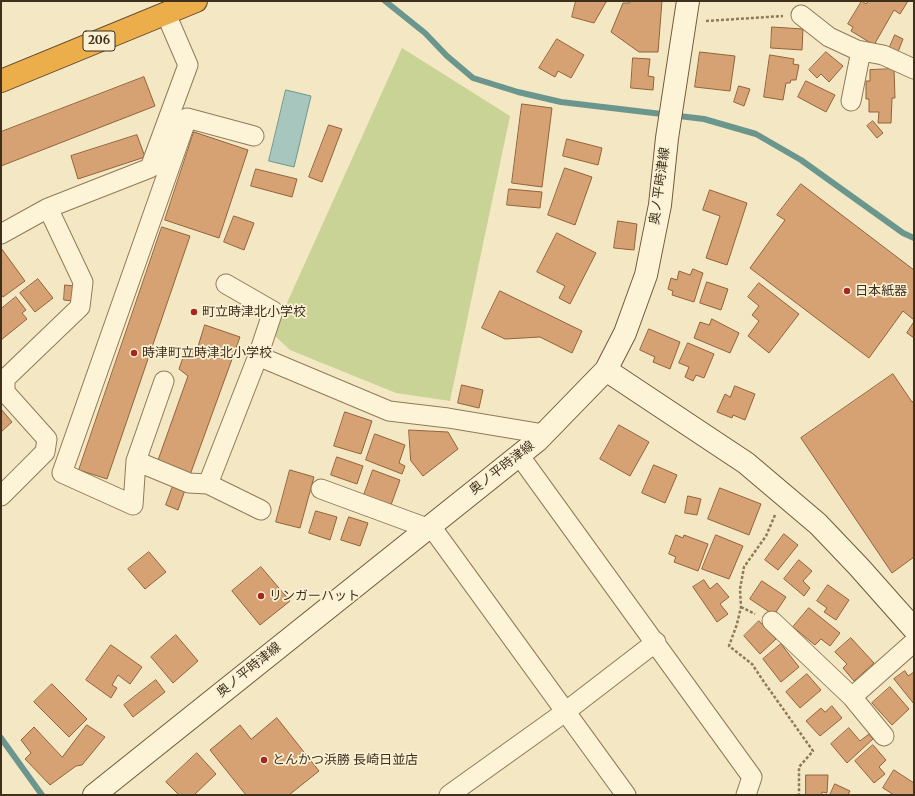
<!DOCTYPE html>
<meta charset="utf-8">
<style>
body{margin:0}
#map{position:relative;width:915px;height:796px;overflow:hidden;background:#f3e8c3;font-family:Merriweather,serif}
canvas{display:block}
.frame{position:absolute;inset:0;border:2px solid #3f2f1d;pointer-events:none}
</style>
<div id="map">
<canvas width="915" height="796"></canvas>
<div class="frame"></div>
</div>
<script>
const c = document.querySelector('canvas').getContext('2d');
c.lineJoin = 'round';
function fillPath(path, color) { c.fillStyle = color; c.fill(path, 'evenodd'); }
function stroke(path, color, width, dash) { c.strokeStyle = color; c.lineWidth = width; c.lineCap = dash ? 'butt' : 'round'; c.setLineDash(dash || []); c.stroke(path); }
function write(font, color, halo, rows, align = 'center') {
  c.font = font + ' Merriweather,"Noto Sans JP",serif'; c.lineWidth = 3.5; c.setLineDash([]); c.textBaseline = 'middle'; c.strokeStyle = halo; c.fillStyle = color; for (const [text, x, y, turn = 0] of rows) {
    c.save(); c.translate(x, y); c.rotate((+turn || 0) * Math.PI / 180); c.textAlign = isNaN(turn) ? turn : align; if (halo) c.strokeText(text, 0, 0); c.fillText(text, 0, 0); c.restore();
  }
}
const green = new Path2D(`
 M402,48L510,116L450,401L396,393L290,350L273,334Z`);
const water = new Path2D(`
 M286,90L311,96L294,167L269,161Z`);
const stream = new Path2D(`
 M385,1L425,33L447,56L473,78L518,92L561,102L704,119L756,134L801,160L903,233L914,238
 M1,738L42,795`);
const building = new Path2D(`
 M576,1H609L606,2L594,23L572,17Z
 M631,1H662L658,52H639L611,32L623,3H629Z
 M862,1L866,4L868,1H908L900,14L894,10L874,45L851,31L853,27L848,24Z
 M772,27L803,29L802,50L771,48Z
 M895,35L903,39L898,52L889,49Z
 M557,39L584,55L571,78L558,71L555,77L539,68Z
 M700,52L735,56L730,91L695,87Z
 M826,52L843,66L829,82L821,74L817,78L809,70Z
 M770,55L794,59L793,64L799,65L796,80H791L790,83H786L783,100L764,97Z
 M633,58L650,59L648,76L654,77L653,90L631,88Z
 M894,69L895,98H892L891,123H878L879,112H869V99H866V81H870V70Z
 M144,77L155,106L1,166V132Z
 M806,81L835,95L826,112L798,97Z
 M739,86L750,89L744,106L734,102Z
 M522,104L552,108L542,187L512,183Z
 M873,121L883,133L877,138L867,126Z
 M329,125L342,129L322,182L309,177Z
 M194,132L248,150L219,238L165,220Z
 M137,135L145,157L78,179L71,156Z
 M567,139L602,148L598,165L563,156Z
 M565,168L592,177L575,225L548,215Z
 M256,169L297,179L292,197L251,186Z
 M801,184L914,270V320L903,311L869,358L750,268L785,220L777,215Z
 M509,189L542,192L540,208L507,205Z
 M710,190L747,203L727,265L706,258L720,216L703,210Z
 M234,216L254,223L244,250L224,242Z
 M618,221L637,224L634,250L614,248Z
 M162,227L190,236L107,479L79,470Z
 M557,233L596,253L570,304L559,298L565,286L537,272Z
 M1,248L25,281L3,297L1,294Z
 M693,269L703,273L694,302L672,295L673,291L668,289L671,278L677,280L679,271L690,275Z
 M38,279L53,298L35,312L20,293Z
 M707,282L728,289L721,310L700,303Z
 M759,283L799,314L769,353L748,336L759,321L752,315L759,306L748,297Z
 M65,285L74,286L73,301L64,300Z
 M500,291L582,331L572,353L540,337L505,339L482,328Z
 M16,297L26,310L22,313L27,319L1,340V309Z
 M712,319L739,333L730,353L694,338L700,322L709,325Z
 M914,322V338L907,333Z
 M205,325L240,337L190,475L157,463L188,376L179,369L186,349L196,352Z
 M649,329L680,342L670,369L653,362L655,357L640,350Z
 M688,343L714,354L704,378L696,375L693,381L685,377L689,367L679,363Z
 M893,374L912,402L914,401V557L892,573L801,438Z
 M462,385L483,390L479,408L458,403Z
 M735,386L755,394L745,420L733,415L732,418L717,412L725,394L730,397Z
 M1,409L12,422L1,432Z
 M345,412L372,421L361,454L334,446Z
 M619,425L649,442L630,476L600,459Z
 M409,430L448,432L458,449L423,476L411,461Z
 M375,434L405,445L399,463L405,466L402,474L366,460Z
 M337,457L363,466L357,484L331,475Z
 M654,465L677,475L665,503L642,493Z
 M290,470L314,477L300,528L276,522Z
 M373,470L400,480L391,505L364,495Z
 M173,486L185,490L178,510L166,505Z
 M720,488L761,504L749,535L708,519Z
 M688,496L701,499L697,515L685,513Z
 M316,511L337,517L330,540L309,533Z
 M349,517L368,523L360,546L341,540Z
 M784,534L798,545L778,570L765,560Z
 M676,535L683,538L684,535L708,544L698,571L674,562L676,557L669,554Z
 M716,535L743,546L729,579L702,569Z
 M149,552L166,572L145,589L128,569Z
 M799,560L812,571L803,581L810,588L804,596L784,579Z
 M261,567L290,601L260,625L232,591Z
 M704,580L710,589L717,583L729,597L720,604L728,614L717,622L693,587Z
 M762,581L786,597L774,615L750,599Z
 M828,585L849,600L836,620L824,612L827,608L817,601Z
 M809,608L840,633L830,646L821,639L815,645L793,627Z
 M759,621L776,639L760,654L744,636Z
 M176,635L198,661L173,683L151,657Z
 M851,638L874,663L854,681L843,668L847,664L835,652Z
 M781,644L799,667L781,682L763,659Z
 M111,645L142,667L130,684L118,675L112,685L117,688L111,698L86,680Z
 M905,671L908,676L914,672V704L894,679Z
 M807,674L821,690L800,708L786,692Z
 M156,680L165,692L133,717L124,705Z
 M52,684L87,719L69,737L34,702Z
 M890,687L909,709L892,725L872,703Z
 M832,706L842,718L820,736L806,721L821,708L825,712Z
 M277,718L319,771L289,795H246L210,750L240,725L251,739Z
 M87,725L105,737L82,765L76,766L50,785L25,759L31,753L21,740L34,727L62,757Z
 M849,728L860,741L869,734L873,739L847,763L831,744Z
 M873,745L886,760L879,767L885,774L874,783L855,761Z
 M197,753L216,774L194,795H179L166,782Z
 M894,770L914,783V795H894L883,788Z
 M806,775H828L827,793L822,792V795H806Z
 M835,784L850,791L848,795H830Z`);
const path = new Path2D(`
 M706,21L783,16
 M775,515L766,536L744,567L740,589L741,607L737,624L729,646L752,664L764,682L813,751L799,767V795
 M741,607L755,614`);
const street = new Path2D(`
 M801,15L829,37L857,50L883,55L914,69
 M851,101L861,51
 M254,136L187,118L62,473L133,505L136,461L189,483L208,484L258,356L389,411L448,418L544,434
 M1,234L48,208L150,168L188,65L166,14
 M226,284L273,311L258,356
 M519,455L752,777L746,795
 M136,461L164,381
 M208,484L261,510
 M321,489L427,528
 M1,496L45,452L47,439L5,392V379L80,307L83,282L48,208
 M430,525L626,795
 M772,621L852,697L884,736
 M852,697L914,642
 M449,795L565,712L656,642`);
const secondary = new Path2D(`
 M606,370L746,463L818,524L859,567L914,629
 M94,795L537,441L606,370L625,333L646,275L660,205L667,138L688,1`);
const highway = new Path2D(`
 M1,81L196,1`);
const markers = [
 [847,291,4,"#a7261f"],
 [194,312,4,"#a7261f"],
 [134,353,4,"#a7261f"],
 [261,596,4,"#a7261f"],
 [264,760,4,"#a7261f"]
];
const shields = [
 [99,41,32]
];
const shieldNames = [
 ["206",99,41]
];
const streetNames = [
 ["奥ノ平時津線",660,186,-82],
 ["奥ノ平時津線",502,468,-38],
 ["奥ノ平時津線",249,670,-39]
];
const poiNames = [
 ["日本紙器",855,291],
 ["町立時津北小学校",202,312],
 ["時津町立時津北小学校",142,353],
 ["リンガーハット",269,596],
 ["とんかつ浜勝 長崎日並店",272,760]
];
fillPath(green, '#c9d395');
fillPath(water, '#a6c6be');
stroke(water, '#6b968d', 1);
stroke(stream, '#6b968d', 6);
fillPath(building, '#d6a274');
stroke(building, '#93623a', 1);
stroke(street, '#917957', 21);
stroke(secondary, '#72593a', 24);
stroke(highway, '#5e462c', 24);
stroke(path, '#917957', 2.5, [3, 2]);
stroke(street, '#fdf4d8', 19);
stroke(secondary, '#fdf4d8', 22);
stroke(highway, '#ecae4a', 22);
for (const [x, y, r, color] of markers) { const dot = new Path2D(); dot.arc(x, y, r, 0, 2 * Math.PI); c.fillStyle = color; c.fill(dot); stroke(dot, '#faf1d4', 1.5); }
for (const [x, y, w] of shields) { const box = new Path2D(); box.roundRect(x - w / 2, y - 10, w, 20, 3); c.fillStyle = '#faf1d4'; c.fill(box); stroke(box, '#3f2f1d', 1); }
write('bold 12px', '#3f2f1d', null, shieldNames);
write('13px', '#3f2f1d', '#faf1d4', streetNames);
write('13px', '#3f2f1d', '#faf1d4', poiNames, 'left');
</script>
